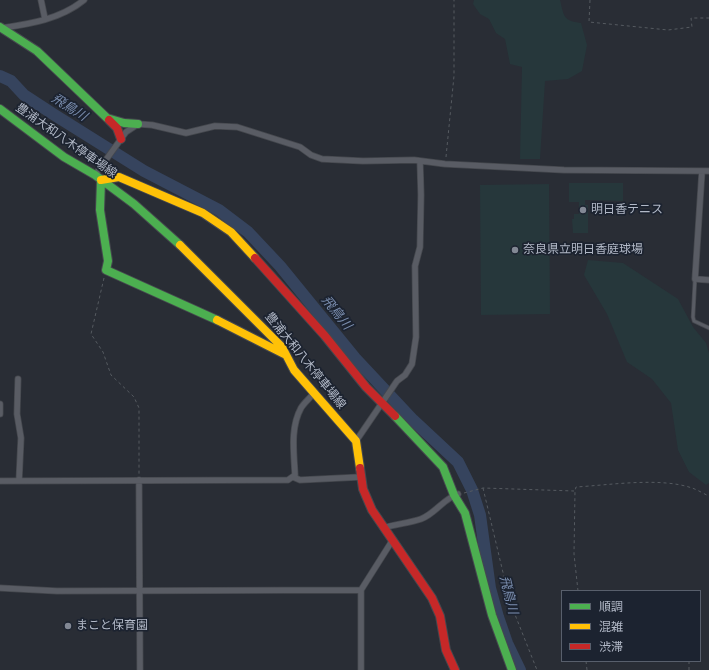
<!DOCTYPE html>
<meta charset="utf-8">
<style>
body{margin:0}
#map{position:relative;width:709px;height:670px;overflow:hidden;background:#292d35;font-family:Signika,"Noto Sans JP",sans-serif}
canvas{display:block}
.legend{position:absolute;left:561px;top:590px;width:140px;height:72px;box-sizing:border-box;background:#1c2330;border:1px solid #585f6c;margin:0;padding:5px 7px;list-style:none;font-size:12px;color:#b2b9c7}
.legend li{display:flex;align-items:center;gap:8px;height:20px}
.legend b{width:20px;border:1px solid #585f6c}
</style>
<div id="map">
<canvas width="709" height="670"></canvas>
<ul class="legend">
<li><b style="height:5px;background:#4caf50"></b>順調</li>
<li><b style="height:5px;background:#ffc107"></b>混雑</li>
<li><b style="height:5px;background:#c62828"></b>渋滞</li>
</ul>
</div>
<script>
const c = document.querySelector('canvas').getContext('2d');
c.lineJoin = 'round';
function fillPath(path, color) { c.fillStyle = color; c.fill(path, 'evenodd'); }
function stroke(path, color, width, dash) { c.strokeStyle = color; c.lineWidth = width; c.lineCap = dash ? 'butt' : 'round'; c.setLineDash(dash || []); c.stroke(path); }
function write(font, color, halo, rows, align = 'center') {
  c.font = font + ' Signika,"Noto Sans JP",sans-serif'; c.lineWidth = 3.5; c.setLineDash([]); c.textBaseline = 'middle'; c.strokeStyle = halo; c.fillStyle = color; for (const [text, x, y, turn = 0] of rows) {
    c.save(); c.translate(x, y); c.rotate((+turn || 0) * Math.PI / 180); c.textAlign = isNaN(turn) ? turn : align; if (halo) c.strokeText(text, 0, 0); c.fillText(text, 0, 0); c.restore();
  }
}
const green = new Path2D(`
 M474,0H560C564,16 563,21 581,23L587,45L582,71L568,79L545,81L540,159H520L522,67L510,64L505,39L496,33L489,19L480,14L473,4Z
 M569,183H623V201L585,200V205H588V233H573L572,219H574V214H579V202H569Z
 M549,184L550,314L481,315L480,185Z
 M588,260L623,263L678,299L693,327L706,343L709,353V483L706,485L689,472L678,450L671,403L652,379L627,362L607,314L584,275Z`);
const river = new Path2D(`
 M0,76L11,81L24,95L53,114L144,171L219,210L248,232L280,266L355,358L413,420L458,462L472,490L480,515L490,588L498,617L507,643L520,670`);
const path = new Path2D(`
 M590,0L589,22L668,30L692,27L691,18H709
 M446,157L454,76V0
 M104,278L91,334L103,352L111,375L134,397L139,408V475
 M483,488L510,602L537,670
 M464,493L483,488L574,491
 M578,591L574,554L575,491L576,487C610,485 660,477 692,488C698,490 704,494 709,496
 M659,591H685
 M586,661L587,670
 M689,661V670`);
const lane = new Path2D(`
 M695,279L693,317L694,321L709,328`);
const street = new Path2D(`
 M41,0L45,19
 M2,28C30,24 61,19 84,0
 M702,171L695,279L709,280
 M95,175L126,132L138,124L152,125L186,133L215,126L237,127L300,147L311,155L322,159L363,161L414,160L445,164L564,170L709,171
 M18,379L17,414L21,438L19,481
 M0,404V414
 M356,441L397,381L405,375L412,364L416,337L415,266L420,247L421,195L420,161
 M293,477L300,480L361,477
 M139,480L140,670
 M0,481L288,480L295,475C294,453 290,428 301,408C304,403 310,398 313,394
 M383,528C395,524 410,523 421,519C435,514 443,499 458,494
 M0,588L57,591L361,590
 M361,670V590L392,541`);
const fast = new Path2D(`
 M0,27L37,51L107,118L124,123L138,124
 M0,109L64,157L95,175L134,204L180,245
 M101,180L100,210L108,261L106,270L217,320
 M395,416L443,467L454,495L465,513L492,615L512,670`);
const slow = new Path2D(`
 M101,180L119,177L203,213L231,232L255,258
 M180,245L282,347L294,370L356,441L360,468
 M217,320L286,355`);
const jam = new Path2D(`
 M109,120L117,128L121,139
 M255,258L325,336L366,387L395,416
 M360,468L363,489L372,510L432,598L440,616L446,650L455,670`);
const markers = [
 [583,210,4,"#828894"],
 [515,250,4,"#828894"],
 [68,626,4,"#828894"]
];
const streetNames = [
 ["豊浦大和八木停車場線",66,141,35],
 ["豊浦大和八木停車場線",305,361,51]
];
const poiNames = [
 ["明日香テニス",591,210],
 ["奈良県立明日香庭球場",523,250],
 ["まこと保育園",76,626]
];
const waterNames = [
 ["飛鳥川",69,108,32],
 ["飛鳥川",336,313,51],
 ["飛鳥川",508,595,76]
];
fillPath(green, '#26373b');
stroke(river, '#36445e', 12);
stroke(lane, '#45484e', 4.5);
stroke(street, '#45484e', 7);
stroke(fast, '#45484e', 10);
stroke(slow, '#45484e', 10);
stroke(jam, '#45484e', 10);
stroke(path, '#565b61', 1, [3, 3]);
stroke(lane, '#595c64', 3);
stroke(street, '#595c64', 5.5);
stroke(fast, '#4caf50', 8);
stroke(slow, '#ffc107', 8);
stroke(jam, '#c62828', 8);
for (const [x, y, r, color] of markers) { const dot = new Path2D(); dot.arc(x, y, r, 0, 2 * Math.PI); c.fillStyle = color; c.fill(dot); stroke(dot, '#1c2330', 1.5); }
write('12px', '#b2b9c7', '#1c2330', streetNames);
write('12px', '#b2b9c7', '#1c2330', poiNames, 'left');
write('italic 13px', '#7b8eaf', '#1c2330', waterNames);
</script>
